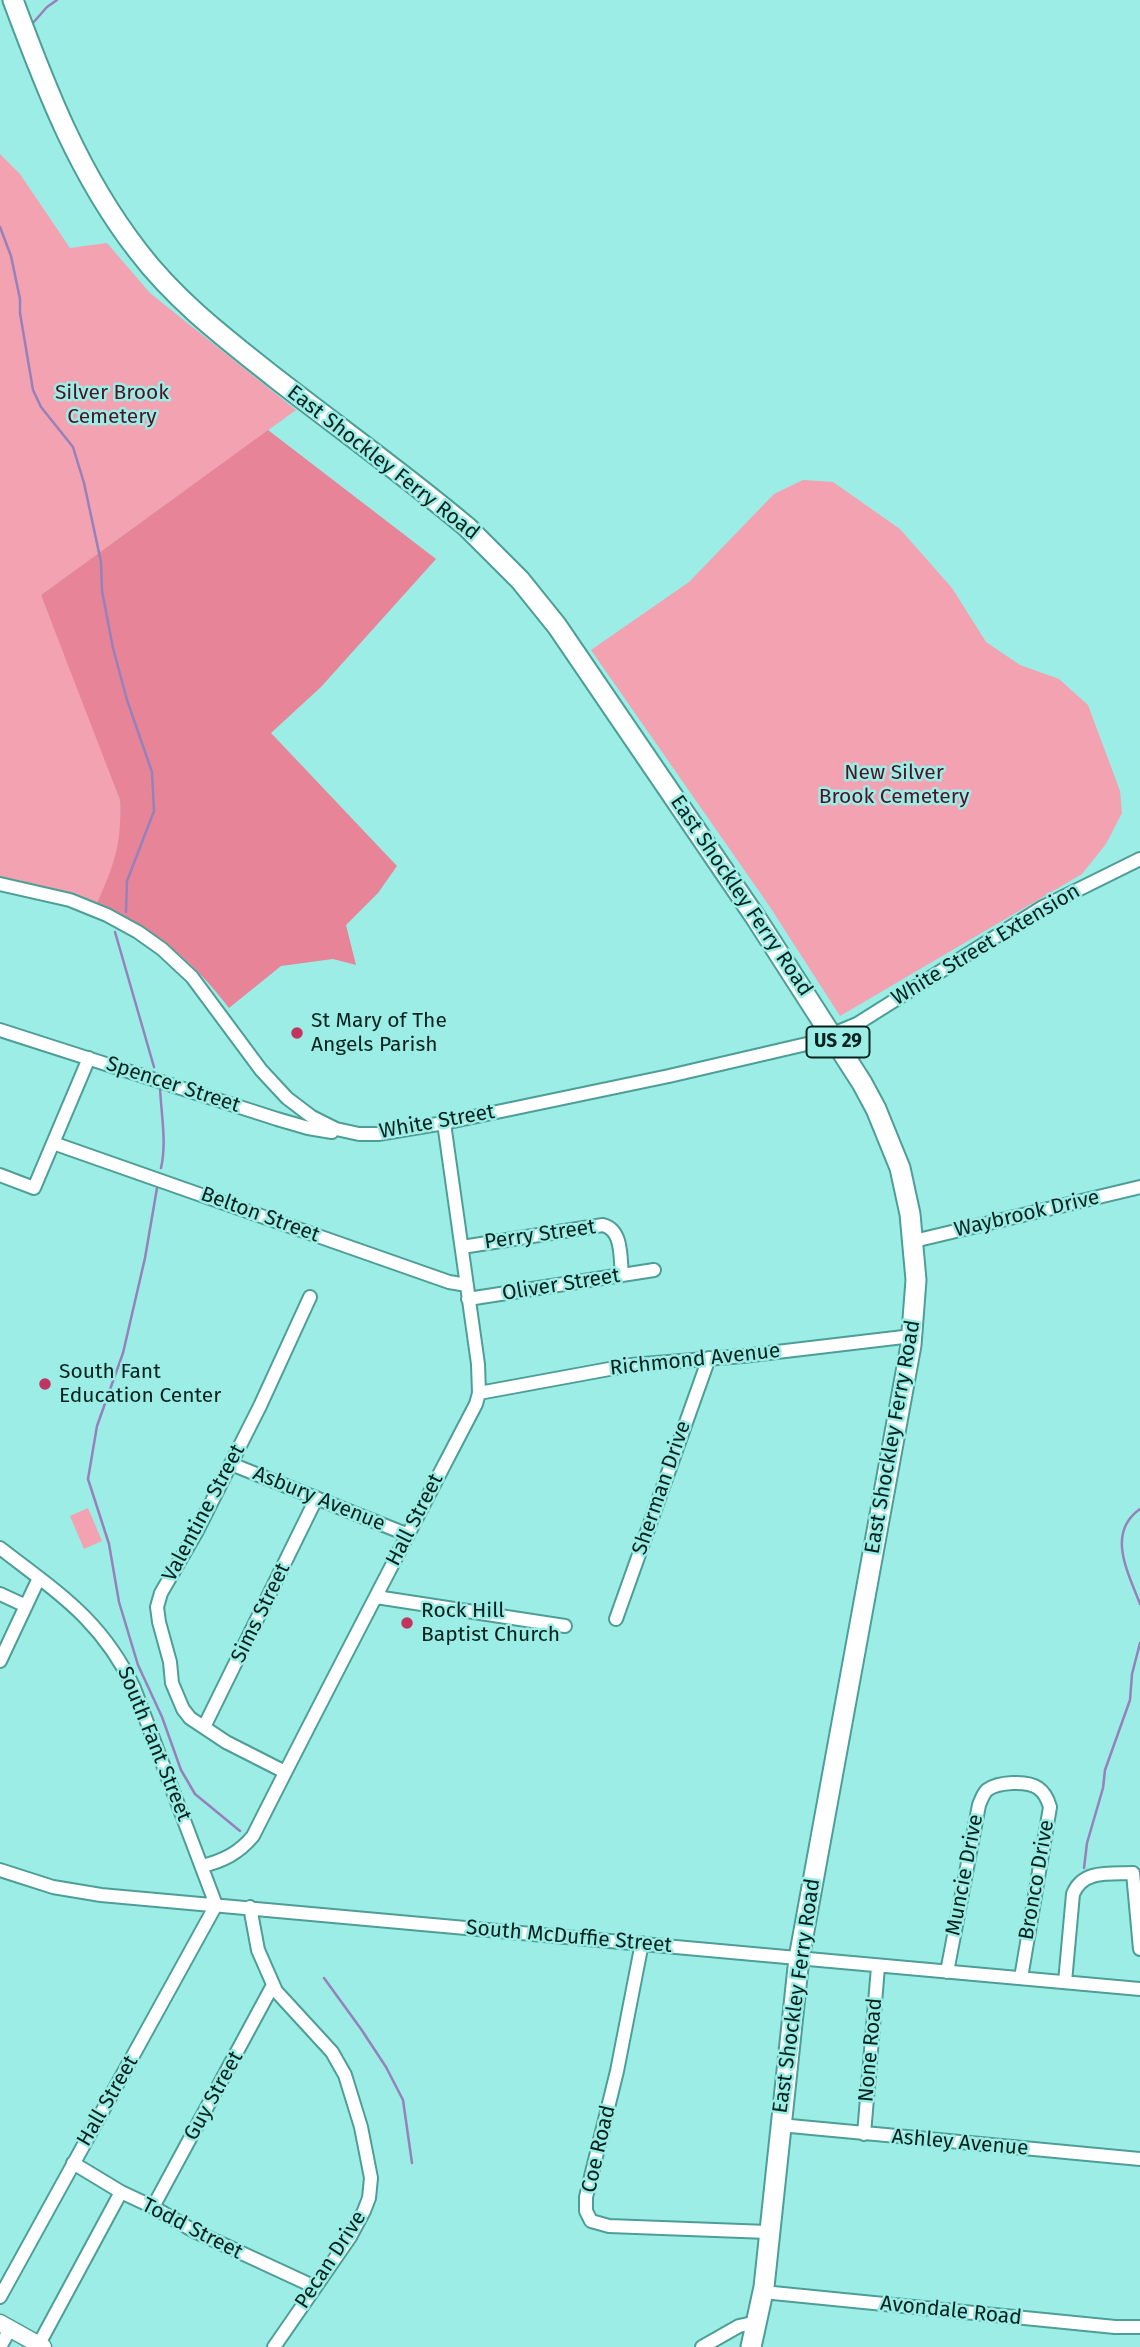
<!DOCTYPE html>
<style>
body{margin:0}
canvas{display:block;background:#9bede5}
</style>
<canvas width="1140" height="2347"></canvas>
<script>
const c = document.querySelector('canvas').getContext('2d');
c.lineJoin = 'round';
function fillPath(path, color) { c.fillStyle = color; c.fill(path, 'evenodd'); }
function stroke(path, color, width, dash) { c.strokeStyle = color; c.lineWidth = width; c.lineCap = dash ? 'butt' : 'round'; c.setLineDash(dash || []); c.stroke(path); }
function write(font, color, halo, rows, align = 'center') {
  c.font = font + ' "Fira Sans",sans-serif'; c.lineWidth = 5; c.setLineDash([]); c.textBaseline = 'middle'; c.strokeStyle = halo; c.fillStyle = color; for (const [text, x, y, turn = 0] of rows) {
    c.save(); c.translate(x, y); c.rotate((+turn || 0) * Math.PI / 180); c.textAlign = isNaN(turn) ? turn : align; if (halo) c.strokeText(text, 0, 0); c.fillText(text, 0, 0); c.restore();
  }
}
const green = new Path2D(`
 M0,154L20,174L70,248L107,243L150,293L296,410L41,595L94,727L120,800L121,827L114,865L96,905L0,880Z
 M803,480L833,482L900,529L952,588L986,642L1020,665L1059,679L1088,705L1120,791L1122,813L1106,844L1082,874L840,1016L770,907L591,650L689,582L774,494Z
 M88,1508L102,1541L84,1549L70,1516Z`);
const forest = new Path2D(`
 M268,430L436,559L321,687L271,733L397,866L378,893L346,925L356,965L333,959L281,966L229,1008C190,957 155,931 96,905C114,866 122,844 120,800L41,595Z`);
const stream = new Path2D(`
 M32,24L47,7L57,0
 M0,227L11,256L20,299V313L33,390L41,407L73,447L84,483L101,562L102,591L113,648L127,700L152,772L154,811L127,881L126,912
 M115,932L154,1067
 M160,1087C161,1114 167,1142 161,1168
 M157,1188L145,1258L123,1353L97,1426L88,1479L109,1544L119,1602L138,1665L162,1717L181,1770L195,1794L240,1831
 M1140,1509C1106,1533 1128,1572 1140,1604
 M1084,1868L1087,1843L1103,1788L1105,1770L1130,1700L1132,1674L1140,1643
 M324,1978L361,2029L386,2067L403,2100L412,2163`);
const minor = new Path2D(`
 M0,884L70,900L107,915L138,932L162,949L192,977L261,1070L287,1098L312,1117L336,1129L359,1134H378L444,1123L669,1076L811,1043L857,1024L1041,908L1140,859
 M0,1030L277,1119L308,1128L332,1132
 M53,1143L449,1282L467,1285
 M0,1175L34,1188L89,1058
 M914,1241L1140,1187
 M462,1247L603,1225C623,1230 620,1258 622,1275
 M468,1299L654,1270
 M479,1393L631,1365L743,1356L912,1336
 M231,1464L406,1534
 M0,1548C58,1593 101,1619 134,1688L216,1905
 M0,1594L26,1606
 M376,1597L565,1626
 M616,1619L709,1358
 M0,1661L39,1578
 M204,1727L316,1499
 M285,1772L226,1742L190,1718L183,1709L172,1683L170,1662L159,1622L157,1607L161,1593L197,1531L260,1406L310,1297
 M202,1866C223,1861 239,1853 253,1836C326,1691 401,1548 476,1404L479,1393L478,1364L444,1123
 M0,1870L53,1887L101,1895L1140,1989
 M250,1907L258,1950L276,1991L332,2052L345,2075L361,2127L371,2178L369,2198L364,2211L350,2237L274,2347
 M642,1943L617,2071L586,2197V2211L591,2221L609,2226L768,2232
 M947,1972L979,1805C981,1800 983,1794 987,1790C998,1782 1027,1780 1038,1788C1044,1792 1048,1800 1050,1807L1021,1978
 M1065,1982L1073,1894C1083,1869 1111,1874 1133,1873L1140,1949
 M780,2125L1140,2159
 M864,2134L878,1967
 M73,2163L121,2192L153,2207L194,2231L315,2287
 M153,2207L273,1985
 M763,2292L1115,2327H1140
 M0,2297L216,1905
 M39,2344L121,2192
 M0,2347L10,2329
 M702,2347L739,2326L757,2322`);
const major = new Path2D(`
 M0,2323L43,2347`);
const highway = new Path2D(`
 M13,0C46,89 79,175 138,251C176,301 225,338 274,377C338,427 404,474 467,527L520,580L557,626L756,918L862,1083L876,1109L900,1168L910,1214L916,1280L911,1345L799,1958L764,2287L751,2347`);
const markers = [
 [297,1033,7,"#c2345e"],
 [45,1384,7,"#c2345e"],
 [407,1623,7,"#c2345e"]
];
const shields = [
 [838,1042,63]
];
const shieldNames = [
 ["US 29",838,1042]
];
const parkNames = [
 ["Silver Brook",112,393],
 ["Cemetery",112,417],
 ["New Silver",894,773],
 ["Brook Cemetery",894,797]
];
const streetNames = [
 ["East Shockley Ferry Road",383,463,38],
 ["East Shockley Ferry Road",741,896,56],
 ["White Street Extension",986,945,-31],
 ["Spencer Street",173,1085,18],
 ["White Street",437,1122,-10],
 ["Waybrook Drive",1027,1214,-13],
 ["Belton Street",260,1215,20],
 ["Perry Street",540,1235,-8],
 ["Oliver Street",561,1285,-9],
 ["Richmond Avenue",695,1360,-6],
 ["East Shockley Ferry Road",893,1437,-80],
 ["Sherman Drive",662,1488,-71],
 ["Asbury Avenue",319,1499,22],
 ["Valentine Street",204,1513,-62],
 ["Hall Street",415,1520,-63],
 ["Sims Street",261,1613,-64],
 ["South Fant Street",154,1744,68],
 ["Muncie Drive",965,1875,-79],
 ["Bronco Drive",1037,1880,-80],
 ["South McDuffie Street",569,1937,5],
 ["East Shockley Ferry Road",797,1996,-82],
 ["None Road",871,2050,-85],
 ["Guy Street",214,2096,-61],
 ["Hall Street",108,2101,-60],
 ["Ashley Avenue",960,2143,5],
 ["Coe Road",599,2149,-77],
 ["Todd Street",192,2229,27],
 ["Pecan Drive",331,2260,-57],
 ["Avondale Road",951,2311,6]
];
const poiNames = [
 ["St Mary of The",311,1021],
 ["Angels Parish",311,1045],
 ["South Fant",59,1372],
 ["Education Center",59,1396],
 ["Rock Hill",421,1611],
 ["Baptist Church",421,1635]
];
fillPath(green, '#f3a2b1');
fillPath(forest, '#e88498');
stroke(stream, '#9681bb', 2.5);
stroke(minor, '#4d9e97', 16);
stroke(major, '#4d9e97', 19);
stroke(highway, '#4d9e97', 23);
stroke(minor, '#fff', 12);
stroke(major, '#fff', 16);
stroke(highway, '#fff', 19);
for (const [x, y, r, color] of markers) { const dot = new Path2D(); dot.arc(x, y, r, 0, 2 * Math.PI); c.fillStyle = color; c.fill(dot); stroke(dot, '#9bede5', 2.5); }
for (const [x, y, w] of shields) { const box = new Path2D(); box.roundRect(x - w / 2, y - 15.5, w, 31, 5); c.fillStyle = '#9bede5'; c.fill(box); stroke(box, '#00221f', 2); }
write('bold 19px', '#00221f', null, shieldNames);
write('21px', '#501224', '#9bede5', parkNames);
write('21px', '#00221f', '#9bede5', streetNames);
write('21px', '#00221f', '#9bede5', poiNames, 'left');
</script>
